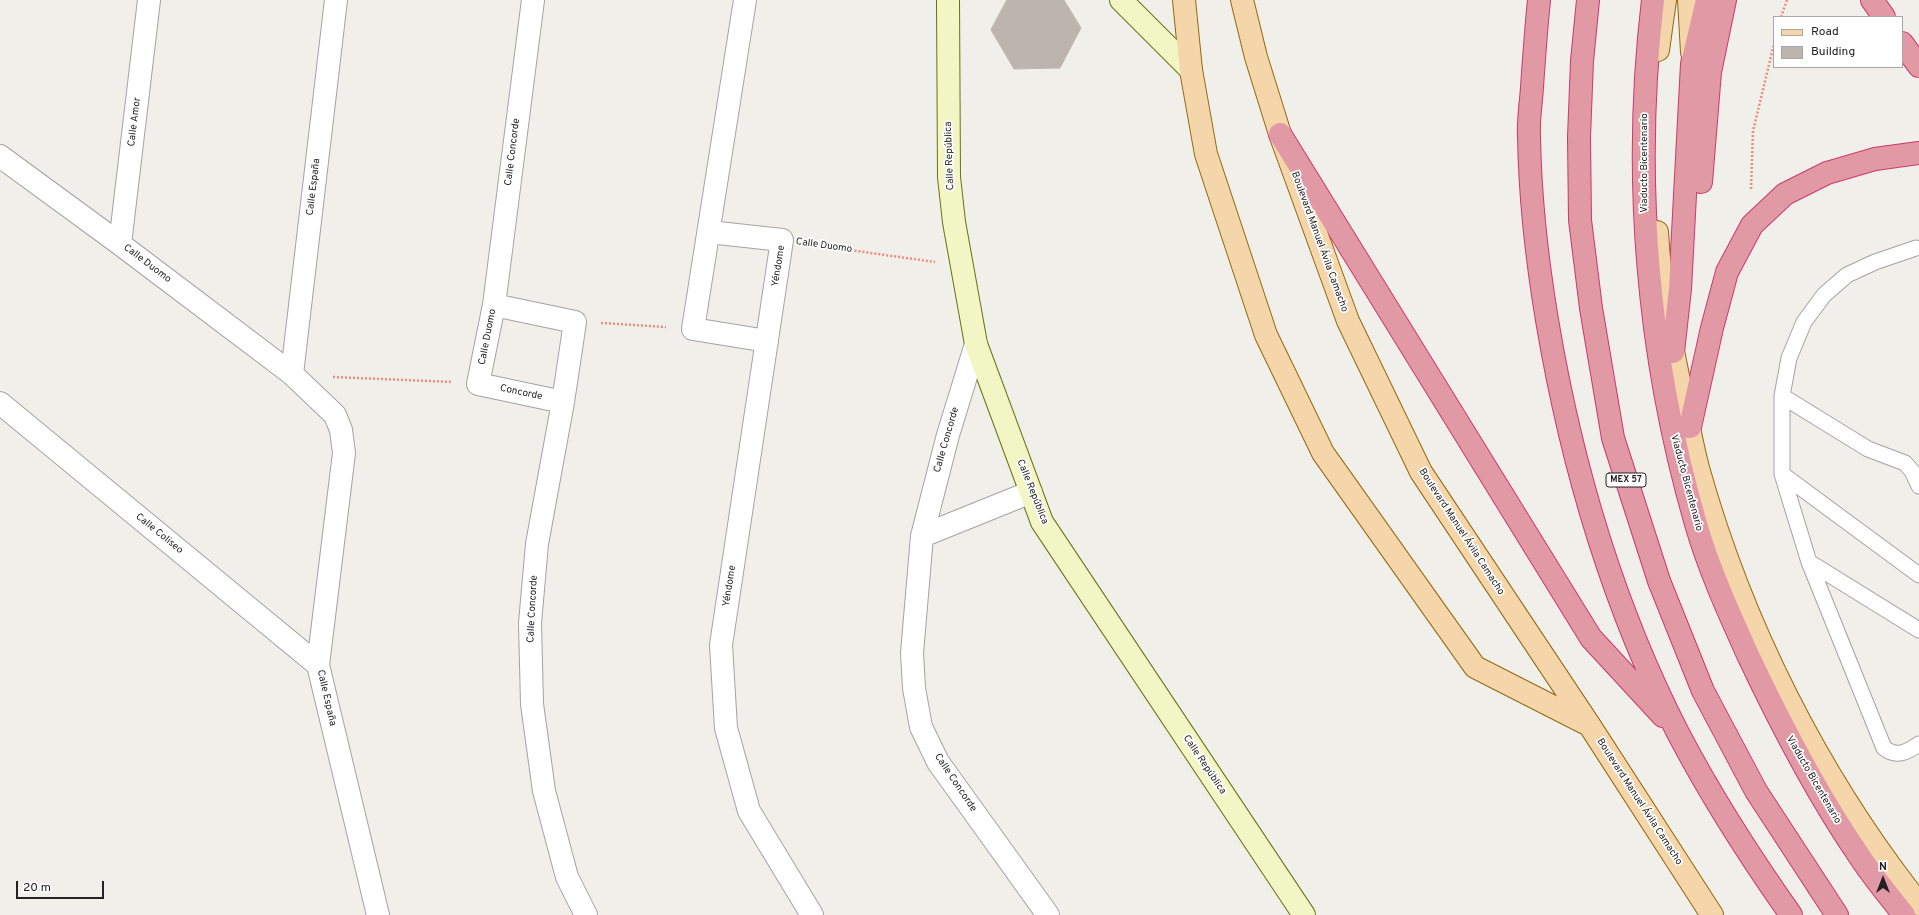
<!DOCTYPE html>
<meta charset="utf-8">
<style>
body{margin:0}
#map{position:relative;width:1919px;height:915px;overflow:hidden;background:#f1efea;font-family:Overpass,sans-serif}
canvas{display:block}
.legend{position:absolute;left:1773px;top:16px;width:130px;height:52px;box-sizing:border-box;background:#fff;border:1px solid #a7a7a7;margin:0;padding:5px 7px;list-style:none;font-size:12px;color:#222}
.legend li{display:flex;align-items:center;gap:8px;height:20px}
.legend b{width:20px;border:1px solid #a7a7a7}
.north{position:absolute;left:1863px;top:859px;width:40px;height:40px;-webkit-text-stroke:3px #fff;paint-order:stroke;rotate:0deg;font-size:11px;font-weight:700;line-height:16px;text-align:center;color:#222}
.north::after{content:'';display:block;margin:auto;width:14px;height:18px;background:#222;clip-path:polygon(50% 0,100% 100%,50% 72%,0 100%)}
.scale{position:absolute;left:16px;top:881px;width:88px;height:18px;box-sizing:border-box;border:2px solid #222;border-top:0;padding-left:5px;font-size:12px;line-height:14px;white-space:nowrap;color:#222;-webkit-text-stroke:3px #fff;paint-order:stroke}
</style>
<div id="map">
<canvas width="1919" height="915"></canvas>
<ul class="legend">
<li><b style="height:5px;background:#f5d6ab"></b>Road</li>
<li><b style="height:11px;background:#bbb4af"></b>Building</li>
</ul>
<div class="north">N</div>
<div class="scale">20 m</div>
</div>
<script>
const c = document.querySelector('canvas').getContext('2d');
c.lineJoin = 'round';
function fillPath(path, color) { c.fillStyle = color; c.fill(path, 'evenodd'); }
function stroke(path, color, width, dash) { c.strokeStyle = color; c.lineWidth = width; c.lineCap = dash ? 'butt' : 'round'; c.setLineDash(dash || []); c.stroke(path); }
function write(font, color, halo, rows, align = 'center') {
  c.font = font + ' Overpass,sans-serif'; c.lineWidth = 3.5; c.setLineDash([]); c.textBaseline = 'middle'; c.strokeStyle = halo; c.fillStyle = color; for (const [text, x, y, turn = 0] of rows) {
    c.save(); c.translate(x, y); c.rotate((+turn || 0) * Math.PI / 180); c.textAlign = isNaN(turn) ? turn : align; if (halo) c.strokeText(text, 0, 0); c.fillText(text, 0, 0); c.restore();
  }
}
const building = new Path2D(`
 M1007,0H1064L1081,28L1060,68L1014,69L991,30Z`);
const path = new Path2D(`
 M1781,17L1787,0
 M1751,189L1753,131L1774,44
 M807,244L935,262
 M601,323L666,327
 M333,377L452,382`);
const lane = new Path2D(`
 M1916,248L1875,262L1847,275L1824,295L1804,322L1789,358L1782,396V474L1809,562L1884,748C1897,758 1907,752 1919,744
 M1782,396L1868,449L1905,463L1912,471L1919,486
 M1782,474L1919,575
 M1809,562L1919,630`);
const street = new Path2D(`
 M533,0L494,305L478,384L563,402
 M745,0L693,329L767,341
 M0,156L120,244L292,374L335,415L341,430L344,453L318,665L378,915
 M709,232L782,240L721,645L726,728L749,811L812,915
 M120,244L149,0
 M494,305L575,322L563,402L537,544L530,623L532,704L544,791L567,877L586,915
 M976,344L948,435L922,536L912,653L914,688L921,727L938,762L1048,915
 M292,374L336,0
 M0,403L318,665
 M922,536L1031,492`);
const secondary = new Path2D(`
 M948,0L949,177L954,222L976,344L1042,522L1304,915
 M1121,0L1191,70`);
const primary = new Path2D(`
 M1184,0L1191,70L1206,154L1266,335L1323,453L1475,667L1589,725
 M1242,0L1256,57L1280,134L1348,321L1421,472L1590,726L1712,915
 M1689,0L1692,52
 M1658,50L1665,0
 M1657,232C1660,289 1671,344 1683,399C1688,422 1692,445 1698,468C1742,625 1818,776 1919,904`);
const highway = new Path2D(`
 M1539,0C1536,29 1534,58 1532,87C1531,104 1528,120 1529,136C1530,198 1537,260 1547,320C1571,463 1612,604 1678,733C1711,796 1750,857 1791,915
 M1588,0L1582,61L1579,137L1580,220L1591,308L1613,438L1659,581L1703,691L1756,791L1837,915
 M1653,0C1632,174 1647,355 1696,524C1709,569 1729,613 1748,655C1781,725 1816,793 1860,857C1873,877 1889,896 1904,915
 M1872,0L1884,17
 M1902,43L1919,66
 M1280,134L1591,638L1663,716
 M1701,182L1710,72L1725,0
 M1673,352L1680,289L1692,64L1707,0
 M1690,427L1712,328L1727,272L1752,225L1785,194L1827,173L1875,159L1919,153`);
const shields = [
 [1626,480,40]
];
const shieldNames = [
 ["MEX 57",1626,480]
];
const streetNames = [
 ["Calle Amor",135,122,-83],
 ["Calle Concorde",513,152,-83],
 ["Calle República",950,156,-92],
 ["Viaducto Bicentenario",1645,163,-90],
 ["Calle España",314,187,-83],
 ["Boulevard Manuel Ávila Camacho",1319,242,70],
 ["Calle Duomo",824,246,8],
 ["Calle Duomo",147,264,37],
 ["Yéndome",779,266,-81],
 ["Calle Duomo",488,337,-79],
 ["Concorde",521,393,12],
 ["Calle Concorde",947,440,-74],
 ["Viaducto Bicentenario",1686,483,75],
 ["Calle República",1032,492,68],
 ["Boulevard Manuel Ávila Camacho",1461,532,57],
 ["Calle Coliseo",159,534,39],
 ["Yéndome",730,586,-81],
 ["Calle Concorde",533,609,-87],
 ["Calle España",326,698,77],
 ["Calle República",1204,765,56],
 ["Viaducto Bicentenario",1813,780,60],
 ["Calle Concorde",955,783,56],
 ["Boulevard Manuel Ávila Camacho",1639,802,57]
];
fillPath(building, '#bbb4af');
stroke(building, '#c2b7ad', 1);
stroke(lane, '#a3a3a3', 17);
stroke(street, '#a3a3a3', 24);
stroke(secondary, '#66730f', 24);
stroke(primary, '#92690d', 24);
stroke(highway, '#cd3969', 24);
stroke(path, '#ef8b7d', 2.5, [2, 2]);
stroke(lane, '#fff', 15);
stroke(street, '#fff', 22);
stroke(secondary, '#f2f5c4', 22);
stroke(primary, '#f5d6ab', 22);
stroke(highway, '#e199a5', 22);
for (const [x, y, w] of shields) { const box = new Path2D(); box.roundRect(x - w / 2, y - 7, w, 14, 3); c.fillStyle = '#fff'; c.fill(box); stroke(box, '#222', 1); }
write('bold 9px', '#222', null, shieldNames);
write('10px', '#222', '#fff', streetNames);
</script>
